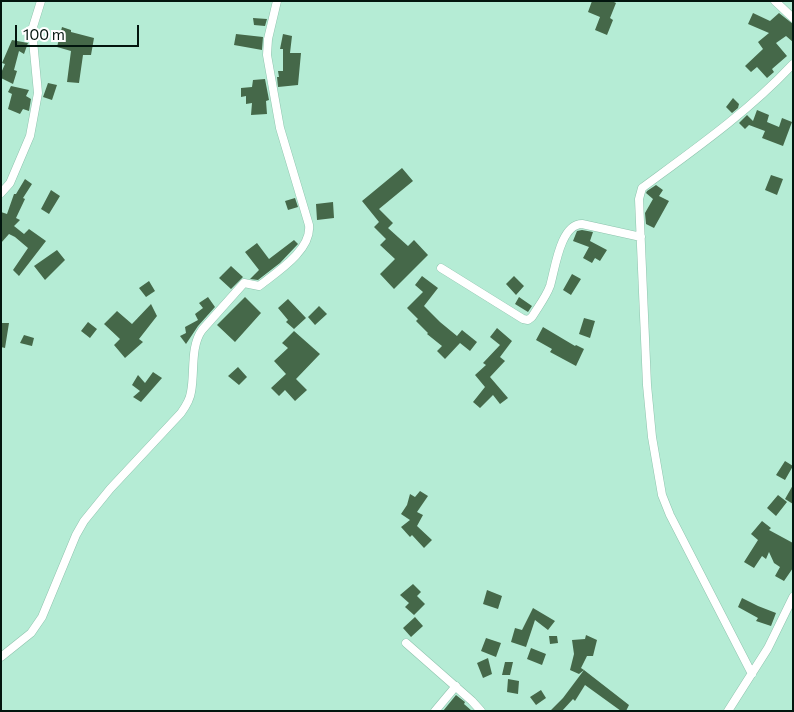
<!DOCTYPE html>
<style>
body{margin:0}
#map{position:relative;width:794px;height:712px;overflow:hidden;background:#b5ecd5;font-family:Commissioner,sans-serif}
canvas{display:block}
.frame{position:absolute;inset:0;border:2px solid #02150e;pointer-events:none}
.scale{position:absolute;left:15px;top:25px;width:124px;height:22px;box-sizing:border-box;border:2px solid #02150e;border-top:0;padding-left:6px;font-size:15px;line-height:18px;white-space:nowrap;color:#02150e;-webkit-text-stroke:4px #fff;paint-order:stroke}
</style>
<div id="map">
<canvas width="794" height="712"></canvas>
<div class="frame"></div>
<div class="scale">100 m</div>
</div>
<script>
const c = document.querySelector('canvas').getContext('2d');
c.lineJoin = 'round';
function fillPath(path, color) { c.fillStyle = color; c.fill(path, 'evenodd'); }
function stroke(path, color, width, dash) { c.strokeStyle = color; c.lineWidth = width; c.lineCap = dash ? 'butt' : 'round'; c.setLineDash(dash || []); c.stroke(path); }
const building = new Path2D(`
 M592,1H612L616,3L610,18L613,20L607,35L595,30L600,17L588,12Z
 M753,13L770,21L779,13L793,24V42L786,36L776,43L787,56L772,69L774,72L767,78L757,67L751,72L745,66L763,49L758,42L769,33L748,24Z
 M253,18L267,19L265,26L254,25Z
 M62,27L71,30V32L94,38L91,55H83L79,83L67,82L71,51L57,47Z
 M236,34L263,37L262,50L234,45Z
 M283,34L292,36L290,53H301L298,85L278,87L277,77H279L278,71H283V49H280Z
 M12,40L28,43L24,54L19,51L14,70L17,71L13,84L1,78V73L5,64L2,63Z
 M265,79L269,100L266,101L267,114L251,115L252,103L246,104V96L241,97V88L252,87L253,80Z
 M48,83L57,85L52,100L43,97Z
 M11,86L29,90L26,96L31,99L29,111L23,109L20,114L8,109L12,94L8,92Z
 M733,98L739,104L738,108L732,113L726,107Z
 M757,110L769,115L767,122L779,127L782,118L792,122L783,146L762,138L765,131L749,125L745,129L739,123L747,115L753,121Z
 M402,168L413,181L379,209L393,223L388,228L408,246L414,240L428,255L394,289L380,274L395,259L380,245L386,239L374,227L379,222L362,201Z
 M771,175L783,179L777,195L765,190Z
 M25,179L32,184L23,198L25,199L16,218L20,220L14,226L24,234L29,229L46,241L19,276L13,270L28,248L15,237L9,234L1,243V212L7,214L14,194H16Z
 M656,185L663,190L659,196L669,201L654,228L646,224L645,213L653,199L646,193L647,191Z
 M51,190L60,196L49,214L41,209Z
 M295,198L298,207L288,210L285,201Z
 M333,202L334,218L317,220L316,204Z
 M582,230L593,232L590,241L607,250L600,261L595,258L592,263L583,258L589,247L573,241L577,231Z
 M294,240L298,244L280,263L258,280L250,279L259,270L245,252L257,243L269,259Z
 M57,250L65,260L45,280L34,266Z
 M231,266L243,277L231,289L219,278Z
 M572,274L581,279L571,295L563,290Z
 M422,276L438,288L424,306L440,322L457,336L462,330L477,342L470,351L460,343L445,359L437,351L442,346L427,334L428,333L416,321L418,319L407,308L423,292L415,285Z
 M514,276L524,286L516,295L506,284Z
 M149,281L155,291L146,297L139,288Z
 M208,297L215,307L198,326L186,344L180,336L186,333L185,327L198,320L195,314L203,308L199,303Z
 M245,297L261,313L235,342L217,325Z
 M519,297L532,306L528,312L515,304Z
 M288,299L306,318L294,329L286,322L288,320L278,308Z
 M151,304L157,316L139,339L143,342L125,358L114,345L120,339L104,324L117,311L132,324Z
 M319,306L327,314L315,325L308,317Z
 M584,318L595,321L590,338L579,334Z
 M88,322L97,329L90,338L81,331Z
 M1,323H9L5,348L1,347Z
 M543,327L575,346L576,345L584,349L576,366L550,352L552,349L536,340Z
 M497,328L512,341L500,357L505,361L490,377L508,398L500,404L493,395L480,408L473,402L485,387L475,375L486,365L483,363L500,345L490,337Z
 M294,331L320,354L296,379L307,390L295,401L285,390L279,396L271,388L286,374L274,361L288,348L282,343Z
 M24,335L34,338L32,346L20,343Z
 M238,367L247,377L239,385L228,376Z
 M153,372L162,378L141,402L133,397L140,391L132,385L138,375L145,383Z
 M785,461L793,466L785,480L776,475Z
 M793,485V504L785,499Z
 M420,491L428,496L417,512L423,515L417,526L432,540L424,548L412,535L410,537L401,527L410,520L401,514L407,505L410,494L415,497Z
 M778,495L787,502L776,516L767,508Z
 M762,521L771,528L769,530L793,543V568L784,581L775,576L780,567L774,563L769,552L766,559L762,556L754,568L744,562L758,540L751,534Z
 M413,584L421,592L417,596L425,604L414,615L405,607L409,603L400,595Z
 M487,590L502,596L498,609L483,604Z
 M742,598L758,606L776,613L771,626L756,621L758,618L738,607Z
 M533,608L555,621L548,630L535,620L526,647L511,642L515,628L522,630Z
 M415,617L423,626L411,637L403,628Z
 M586,635L597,640L593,656H587L581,668L584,670L579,674L570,670L574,654L572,640L585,639Z
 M549,636H557L558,643L550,644Z
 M486,638L501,643L496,657L481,651Z
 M531,648L546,654L542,665L527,659Z
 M488,658L492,674L483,678L477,663Z
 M505,662H513L510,675H502Z
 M584,670L629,705L626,711H621L585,685L575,701L573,699L562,711H550L563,698Z
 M508,679L519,681L518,694L507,692Z
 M541,690L546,698L536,705L530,697Z
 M456,695L465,702L464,704L472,711H443Z`);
const minor = new Path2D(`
 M775,1L793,18
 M1,193L10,183L30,136L38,93L32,30L41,1
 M441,268L523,319L528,320L532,317C538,307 546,297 550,286C555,270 560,224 582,224L641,237
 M406,643L472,701L481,711
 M1,657L31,633L42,617L76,535L84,521L110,489L181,413C186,406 190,400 191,392C195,372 190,347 202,330L244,283L259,286C277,272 312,250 309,225L280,128L267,55L268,39L277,1
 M752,674L670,515L662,495L652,437L647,385L639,199L642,188C695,149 748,112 793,64
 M435,711L456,686
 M728,711L768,648L793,597`);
fillPath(building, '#456849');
stroke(minor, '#8ec3ad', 9);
stroke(minor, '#fff', 8);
</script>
